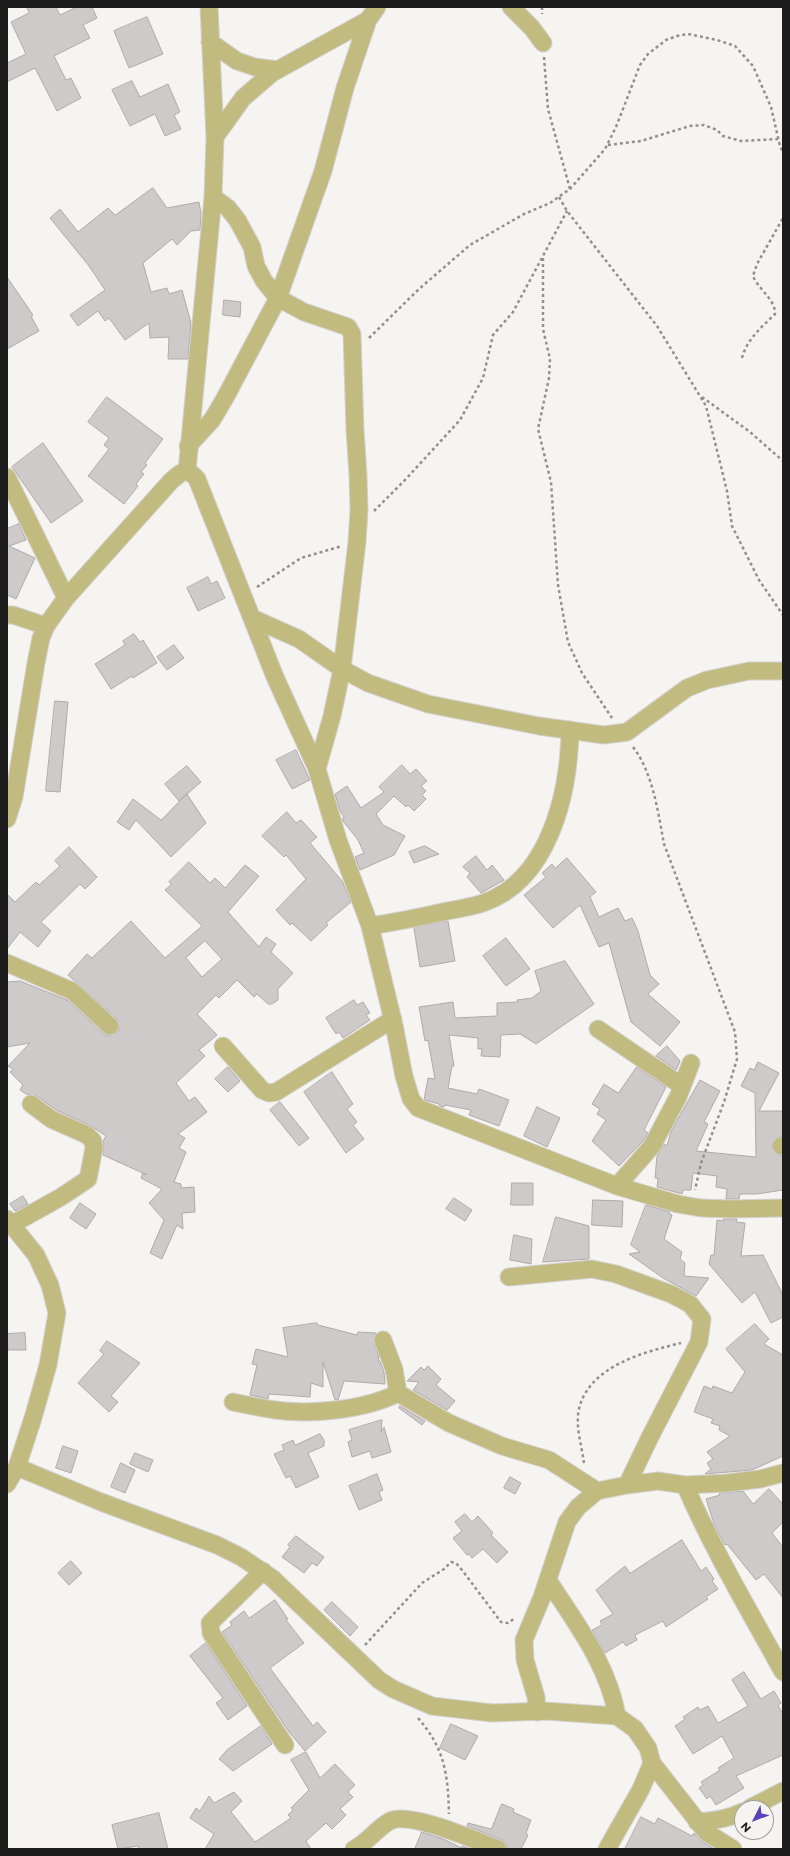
<!DOCTYPE html>
<style>
body{margin:0}
#map{position:relative;width:790px;height:1856px;overflow:hidden;background:#f6f4f1;font-family:Montserrat,sans-serif}
canvas{display:block}
.frame{position:absolute;inset:0;border:8px solid #1d1c1c;pointer-events:none}
.north{position:absolute;left:734px;top:1800px;width:40px;height:40px;box-sizing:border-box;background:#f6f4f1;border:1px solid #9f9e9c;border-radius:50%;rotate:228deg;font-size:11px;font-weight:700;line-height:16px;text-align:center;color:#1d1c1c}
.north::after{content:'';display:block;margin:auto;width:14px;height:18px;background:#5743bb;clip-path:polygon(50% 0,100% 100%,50% 72%,0 100%)}
</style>
<div id="map">
<canvas width="790" height="1856"></canvas>
<div class="frame"></div>
<div class="north">N</div>
</div>
<script>
const c = document.querySelector('canvas').getContext('2d');
c.lineJoin = 'round';
function fillPath(path, color) { c.fillStyle = color; c.fill(path, 'evenodd'); }
function stroke(path, color, width, dash) { c.strokeStyle = color; c.lineWidth = width; c.lineCap = dash ? 'butt' : 'round'; c.setLineDash(dash || []); c.stroke(path); }
const building = new Path2D(`
 M27,7H56L60,15L77,7H92L97,18L83,25L90,38L54,56L66,80L71,78L81,98L57,111L35,68L7,82V63L26,54L11,22L29,13Z
 M147,17L163,54L129,68L114,31Z
 M132,81L140,97L168,84L180,112L174,115L181,129L165,136L155,114L130,126L112,90Z
 M153,188L167,208L199,202L201,213L200,230L191,231L177,245L172,239L143,263L151,292L167,288L169,294L182,290L191,323L188,359H168L169,337L150,338L149,323L125,340L109,318L105,321L98,311L78,326L70,315L105,290L89,266L50,218L60,209L78,232L108,208L115,215Z
 M7,277L33,315L31,316L39,331L7,349Z
 M224,300L241,302L240,317L223,315Z
 M107,397L163,439L145,463L147,465L141,472L144,474L136,484L138,486L124,504L88,476L109,449L104,445L109,438L88,422Z
 M43,443L83,501L51,523L12,467Z
 M19,524L26,540L9,546L35,558L16,599L7,595V529Z
 M208,577L211,584L217,581L225,598L198,611L187,588Z
 M134,634L140,642L143,640L157,663L133,678L132,676L111,689L95,664L125,645L123,641Z
 M174,645L184,658L167,670L157,657Z
 M55,701L68,702L60,792L46,791Z
 M296,750L310,780L292,789L276,760Z
 M402,765L410,774L416,769L427,781L421,786L426,791L422,795L426,799L414,811L408,805L406,807L394,796L376,814L383,825L405,836L394,855L360,870L355,857L364,853L358,840L342,820L344,817L340,811L335,794L347,786L361,808L384,792L379,787Z
 M187,766L201,782L179,801L165,784Z
 M187,794L206,823L171,857L136,820L129,830L117,822L133,799L161,820Z
 M287,812L296,823L301,820L317,837L310,843L342,881L351,902L326,923L328,925L311,941L292,923L290,925L276,910L306,879L286,855L284,857L262,836Z
 M425,846L439,854L414,863L409,852Z
 M69,847L97,877L85,889L80,884L41,922L51,931L38,947L20,932L7,949V894L15,902L36,882L39,885L60,866L55,861Z
 M476,856L487,870L492,865L504,880L481,893L467,877L470,873L463,867Z
 M567,858L596,892L590,897L599,917L618,908L625,921L632,918L638,931L650,975L659,984L648,994L680,1022L660,1046L631,1022L609,943L599,947L580,905L553,928L524,895L546,877L542,873L552,864L555,868Z
 M189,862L210,883L215,878L225,888L245,865L259,876L228,912L259,947L266,937L276,944L271,952L293,973L278,989V1000L272,1004H268L257,994L254,997L237,980L219,998L216,995L197,1014L217,1035L199,1050L205,1056L176,1083L189,1101L195,1097L207,1112L178,1134L185,1138L179,1148L186,1152L174,1182L181,1184V1188L194,1187L195,1212L182,1213L183,1229L177,1225L162,1259L150,1253L164,1220L149,1203L162,1189L141,1178L143,1173L147,1175L103,1155V1141L106,1136L91,1126L56,1110L37,1096L28,1095L20,1090L23,1085L10,1072L13,1069L8,1066L30,1043L7,1047V982L20,981L67,1000L104,1034L108,1036L117,1033L120,1028L117,1019L68,975L87,954L92,958L131,921L165,958L202,926L165,890L172,884L169,882ZM205,941L222,959L202,977L186,958Z
 M448,921L455,961L420,967L414,928Z
 M506,938L530,969L506,986L483,956Z
 M565,961L594,1004L536,1044L520,1034L501,1035L500,1057L481,1056L482,1049H478V1038L449,1035L454,1066H452L448,1088L477,1094L479,1089L509,1100L499,1126L469,1115L471,1110L445,1105L444,1107L440,1106L439,1104L424,1100L428,1078L435,1079L428,1040L425,1041L419,1007L453,1002L455,1018L497,1016V1003L518,1002L517,1000L532,998L541,991L535,971Z
 M354,1000L357,1005L363,1002L370,1013L366,1015L370,1020L343,1038L339,1032L336,1034L326,1018Z
 M667,1046L680,1061L676,1070L656,1056Z
 M758,1062L779,1073L759,1111H783V1136L776,1138L771,1146L776,1154L783,1156V1190L757,1194H740L739,1199H726L727,1189L716,1187L717,1176L693,1173L691,1190H683L682,1194L657,1187L658,1178H655L657,1156L664,1144L667,1146L671,1131L700,1080L720,1091L704,1122L708,1124L696,1151L756,1157L755,1093L741,1086L750,1068L754,1070Z
 M228,1067L240,1081L228,1092L215,1079Z
 M637,1067L666,1087L644,1130L648,1133L644,1140L619,1166L592,1141L606,1120L597,1114L600,1109L592,1104L604,1084L618,1093Z
 M332,1072L353,1104L347,1109L357,1122L353,1125L364,1139L346,1153L304,1092Z
 M280,1102L309,1138L299,1146L270,1110Z
 M537,1107L560,1118L547,1147L524,1136Z
 M512,1183H533V1205H511Z
 M23,1196L28,1204L15,1211L10,1204Z
 M454,1198L472,1210L465,1221L446,1209Z
 M593,1200L623,1201L622,1227L592,1225Z
 M80,1203L96,1214L86,1229L70,1218Z
 M646,1205L670,1212L669,1214L672,1215L664,1239L682,1252L680,1259L685,1263L684,1276L709,1278L696,1296L663,1278L629,1254L640,1252L631,1245Z
 M556,1217L589,1226V1259L543,1262Z
 M724,1219H737L736,1222L745,1223L741,1256L763,1255L783,1295V1317L771,1323L755,1292L742,1303L709,1264L711,1255H714L717,1220L723,1221Z
 M514,1235L532,1239L531,1264L510,1260Z
 M317,1323L318,1325L357,1335L358,1332L376,1333L374,1343L379,1357L378,1361H380L384,1372L385,1384L344,1381L338,1400H335L323,1362V1387L311,1383L310,1397L269,1394L268,1399L250,1395L257,1365L252,1364L256,1349L288,1357L283,1328Z
 M755,1324L769,1339L764,1344L783,1355V1456L752,1470L705,1474L711,1469L707,1463L713,1459L707,1452L730,1436L719,1430L720,1426L711,1423L713,1419L694,1412L704,1386L712,1389L713,1386L732,1393L745,1372L726,1349Z
 M25,1333L26,1350H8L7,1334Z
 M107,1341L140,1363L111,1396L118,1402L109,1412L78,1383L104,1354L100,1351Z
 M428,1366L441,1379L436,1385L455,1401L447,1410L413,1390L419,1382L407,1381L421,1367L424,1370Z
 M400,1406L425,1421L422,1425L399,1408Z
 M382,1420L381,1432L384,1427L391,1452L372,1458L370,1451L352,1457L348,1442L352,1440L349,1430Z
 M320,1434L324,1440V1446L308,1453L319,1477L296,1488L290,1476L286,1478L274,1454L284,1450L282,1445L293,1440L295,1445Z
 M63,1446L78,1451L71,1473L56,1468Z
 M135,1453L153,1460L148,1472L130,1464Z
 M121,1463L135,1470L125,1493L111,1487Z
 M377,1474L383,1490L379,1492L382,1500L359,1510L349,1486Z
 M510,1477L521,1483L515,1494L504,1488Z
 M769,1489L783,1504V1522L772,1533L783,1547V1598L764,1574L756,1580L727,1544L725,1545L715,1527L706,1499L720,1495L719,1493L743,1491L753,1504Z
 M465,1514L472,1522L478,1516L493,1533L491,1535L508,1552L497,1563L483,1549L472,1558L469,1554L467,1555L453,1538L462,1531L455,1522Z
 M296,1536L324,1557L317,1566L312,1563L304,1573L282,1557L290,1547L288,1545Z
 M682,1540L701,1571L706,1567L714,1579L712,1581L718,1589L706,1597L708,1599L666,1627L663,1621L635,1635L637,1640L626,1646L623,1642L605,1653L592,1630L602,1625L600,1621L613,1614L596,1590L625,1566L630,1573Z
 M71,1561L82,1573L69,1585L58,1573Z
 M275,1600L288,1619L286,1620L304,1643L270,1668L313,1726L317,1722L326,1732L305,1751L289,1732L222,1632L232,1625L230,1622L244,1611L249,1618Z
 M332,1602L358,1627L350,1636L324,1610Z
 M206,1643L247,1706L228,1720L216,1703L223,1698L190,1656Z
 M744,1672L761,1699L774,1691L781,1703L778,1705L783,1715V1755L736,1776L744,1788L716,1805L710,1796L707,1799L699,1788L703,1785L701,1782L720,1770L718,1768L734,1758L722,1736L693,1754L675,1726L685,1719L683,1717L698,1707L700,1710L708,1706L718,1723L748,1706L732,1680Z
 M451,1724L478,1736L465,1760L440,1748Z
 M261,1726L272,1744L233,1771L219,1759L227,1750Z
 M306,1752L320,1778L335,1764L355,1785L348,1792L353,1797L340,1809L346,1815L332,1829L326,1823L306,1841L311,1849H205L214,1834L190,1818L196,1808L200,1811L209,1796L214,1803L234,1792L242,1801L231,1812L255,1842L291,1818L288,1815L293,1810L291,1808L309,1790L291,1760Z
 M502,1804L514,1809L513,1812L531,1820L526,1833L528,1835L521,1849H508L506,1843L502,1840L467,1826L468,1823L491,1829Z
 M159,1813L168,1849H139L138,1846L118,1849L112,1825Z
 M641,1817L655,1824L658,1818L692,1836L694,1833L700,1840L714,1849H625Z
 M422,1832L443,1839L462,1848V1846L471,1849H415Z`);
const path = new Path2D(`
 M542,7V14
 M544,57L548,109L570,189
 M608,145L641,141L690,126L704,125L717,130L723,136L741,141L778,139
 M559,197L567,211L657,326L706,406L727,491L732,526L759,580L783,615
 M543,258V329L550,359L549,378L538,429L551,482L558,585L568,642L582,673L612,718
 M369,338L419,289L470,245L524,214L550,203L570,189L605,149L616,127L640,65L648,54L666,40L677,36L688,34L717,40L735,46L753,66L771,107L780,146L783,152
 M742,358C747,339 761,328 775,314C776,300 758,289 753,276L757,264L783,218
 M702,397L750,432L783,461
 M374,511L405,480L460,420L483,378L493,335L513,312L567,211
 M257,587L301,558L342,546
 M633,747C653,773 658,812 664,844L735,1032L737,1059L724,1102L701,1163L695,1190
 M584,1463C582,1447 575,1426 579,1409C589,1366 644,1352 681,1343
 M365,1645L422,1583L444,1569L451,1562L456,1563L462,1570L501,1622L508,1623L515,1618
 M418,1718C445,1749 448,1775 449,1814`);
const minor = new Path2D(`
 M511,7L532,28L543,43
 M210,42L237,61L255,67L278,70
 M215,137L243,98L272,73L368,20
 M213,197L228,208L238,221L252,247L256,266L264,281L278,298L304,312L348,327L352,334L355,430L358,475L359,510L357,542L342,669L332,716L317,769
 M188,446L212,420L225,398L278,298L323,171L345,88L368,20L377,7
 M187,471L213,197L215,137L209,7
 M7,477L66,598
 M7,615H13L46,626
 M252,618L299,639L342,669L368,683L428,704L539,726L604,735L627,732L687,688L707,680L749,671H783
 M7,819L14,797L36,663L41,638L46,626L66,598L171,481C182,472 186,466 197,479L275,677L317,769L338,840L370,926L394,1025L404,1076L411,1099L418,1108L617,1186L678,1204L701,1208L730,1209L783,1208
 M370,926C396,922 421,917 447,911C459,909 471,907 483,903C550,880 569,792 570,730
 M7,963L72,991L110,1026
 M598,1029L682,1086
 M223,1046L262,1090L269,1093L276,1092L393,1019
 M781,1146H783
 M617,1186L652,1146L678,1097L691,1063
 M7,1219L36,1255L50,1285L57,1313L48,1365L33,1418L17,1467L7,1484
 M11,1225L61,1197L88,1179L94,1148L93,1141L87,1135L51,1119L31,1104
 M509,1277L592,1269L616,1274L671,1294L690,1304L702,1319L699,1342L650,1437L627,1485
 M383,1340L394,1369L398,1393
 M233,1402C247,1405 261,1408 275,1410C311,1415 365,1410 398,1393L449,1423L502,1446L549,1460L597,1491
 M17,1467L101,1502L217,1545L241,1557L272,1578L379,1680L393,1689L432,1706L492,1713L545,1711L617,1716L635,1729L648,1748L652,1763L641,1789L607,1849
 M685,1485C713,1550 749,1610 783,1672
 M263,1571L210,1623L211,1633L285,1745
 M548,1580C576,1624 608,1664 617,1716
 M537,1712L536,1697L525,1660L524,1640L542,1597L567,1522L578,1507L597,1491L627,1485L658,1481L685,1485L727,1483L760,1479L783,1473
 M652,1763L706,1832L733,1849
 M750,1808L783,1791
 M697,1822C713,1821 728,1819 742,1812
 M354,1849C368,1842 377,1828 390,1821C410,1811 477,1841 498,1849`);
fillPath(building, '#cdcac9');
stroke(building, '#aeaaa9', 1);
stroke(minor, '#d3d1cf', 19);
stroke(path, '#91908e', 2.5, [3, 3]);
stroke(minor, '#c2bb80', 17);
</script>
